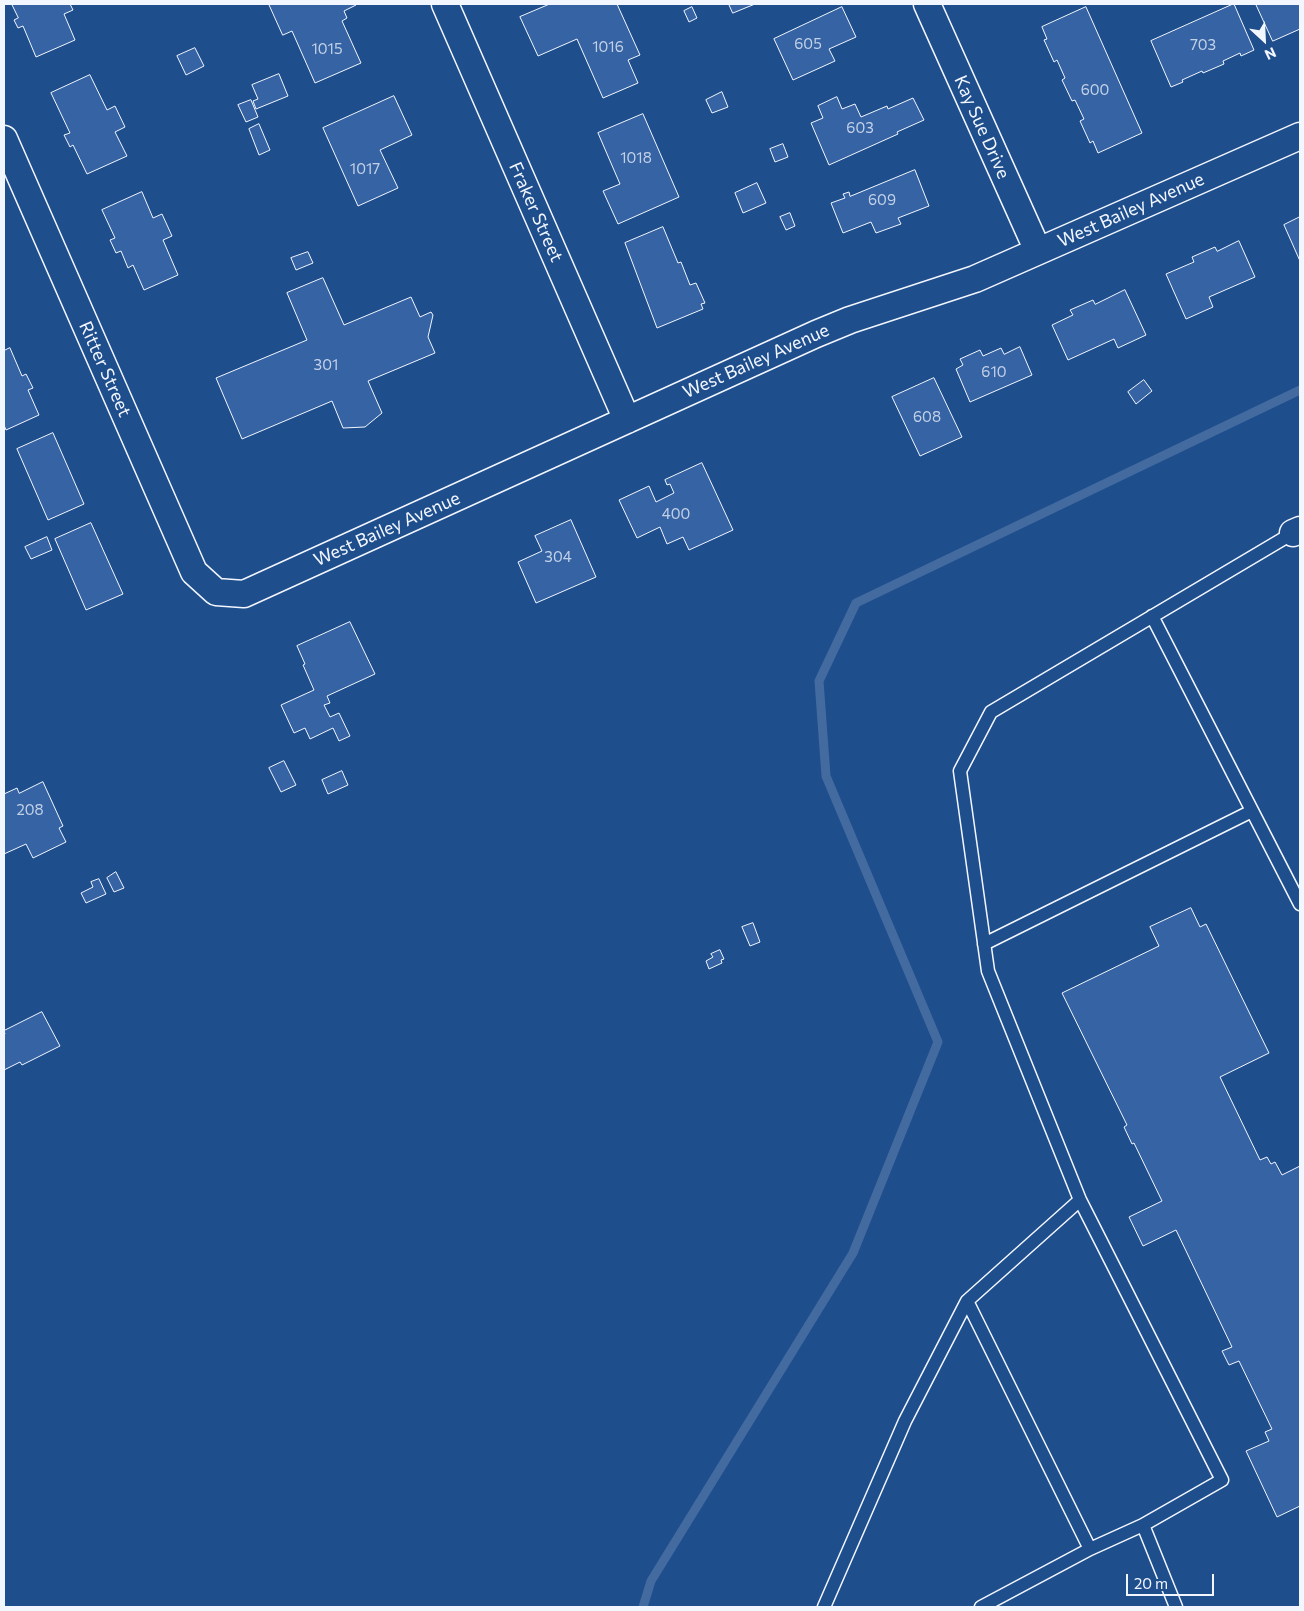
<!DOCTYPE html>
<style>
body{margin:0}
#map{position:relative;width:1304px;height:1611px;overflow:hidden;background:#1f4e8c;font-family:Commissioner,sans-serif}
canvas{display:block}
.frame{position:absolute;inset:0;border:5px solid #f2f6ff;pointer-events:none}
.north{position:absolute;left:1239px;top:15px;width:50px;height:50px;-webkit-text-stroke:4px #1f4e8c;paint-order:stroke;rotate:155deg;font-size:14px;font-weight:700;line-height:20px;text-align:center;color:#f2f6ff}
.north::after{content:'';display:block;margin:auto;width:18px;height:22px;background:#f2f6ff;clip-path:polygon(50% 0,100% 100%,50% 72%,0 100%)}
.scale{position:absolute;left:1126px;top:1574px;width:88px;height:22px;box-sizing:border-box;border:2px solid #f2f6ff;border-top:0;padding-left:6px;font-size:15px;line-height:18px;white-space:nowrap;color:#f2f6ff;-webkit-text-stroke:4px #1f4e8c;paint-order:stroke}
</style>
<div id="map">
<canvas width="1304" height="1611"></canvas>
<div class="frame"></div>
<div class="north">N</div>
<div class="scale">20 m</div>
</div>
<script>
const c = document.querySelector('canvas').getContext('2d');
c.lineJoin = 'round';
function stroke(path, color, width, dash) { c.strokeStyle = color; c.lineWidth = width; c.lineCap = dash ? 'butt' : 'round'; c.setLineDash(dash || []); c.stroke(path); }
function fillPath(path, color) { c.fillStyle = color; c.fill(path, 'evenodd'); }
function write(font, color, halo, rows, align = 'center') {
  c.font = font + ' Commissioner,sans-serif'; c.lineWidth = 4; c.setLineDash([]); c.textBaseline = 'middle'; c.strokeStyle = halo; c.fillStyle = color; for (const [text, x, y, turn = 0] of rows) {
    c.save(); c.translate(x, y); c.rotate((+turn || 0) * Math.PI / 180); c.textAlign = isNaN(turn) ? turn : align; if (halo) c.strokeText(text, 0, 0); c.fillText(text, 0, 0); c.restore();
  }
}
const stream = new Path2D(`
 M643,1607L651,1581L853,1253L938,1042L826,776L819,681L856,603L1300,390`);
const building = new Path2D(`
 M12,4H70L73,10L64,14L75,40L36,57L23,26L18,28L14,20L18,18Z
 M269,4H355L356,5L344,11L347,18L342,21L361,63L315,83L292,31L283,35Z
 M550,4H617L640,55L628,60L638,83L603,98L577,39L538,56L520,17Z
 M729,4H755L733,13Z
 M1234,4L1254,50L1241,56L1240,53L1223,61L1224,64L1203,73L1202,71L1182,80L1183,82L1171,87L1151,41Z
 M1256,4H1300V29L1273,41Z
 M692,7L697,18L689,22L684,11Z
 M842,7L856,37L829,49L835,61L793,80L774,39Z
 M1086,7L1142,133L1098,153L1093,141L1090,143L1080,121L1084,119L1075,100L1072,101L1062,80L1065,78L1057,60L1054,62L1044,40L1047,39L1042,27Z
 M195,48L204,66L186,75L177,56Z
 M279,74L288,96L256,109L253,101L258,99L252,85Z
 M90,75L107,110L115,106L125,127L115,132L127,156L87,174L73,145L70,147L64,135L70,133L51,93Z
 M722,92L728,107L712,113L706,100Z
 M394,96L412,135L380,150L398,188L358,206L323,128Z
 M837,97L842,109L855,104L861,117L887,106L888,109L913,98L924,120L897,132L898,134L829,165L811,123L823,118L818,106Z
 M251,100L258,117L246,122L238,105Z
 M643,114L679,197L618,224L603,191L620,184L598,133Z
 M259,124L270,150L259,155L249,129Z
 M783,144L788,157L775,162L770,149Z
 M915,170L929,206L898,218L901,224L876,233L871,222L843,233L831,203L845,198L843,194L849,192L850,196Z
 M757,183L766,203L743,213L735,193Z
 M142,192L153,218L162,214L172,236L163,240L178,275L144,290L133,265L128,268L121,251L116,253L110,240L115,238L102,210Z
 M790,213L795,226L786,230L780,217Z
 M1300,217V261L1284,225Z
 M663,227L678,263L681,262L690,285L696,283L705,303L701,304L703,309L657,328L625,243Z
 M1239,241L1255,277L1209,297L1213,307L1186,319L1166,274L1194,262L1192,257L1215,247L1217,251Z
 M308,252L313,263L296,270L291,258Z
 M323,278L344,325L411,297L420,317L431,312L433,315L428,337L435,353L368,381L382,413L365,427L343,428L332,401L242,439L216,378L307,340L287,293Z
 M1125,290L1146,335L1118,348L1114,339L1068,360L1052,325L1073,315L1070,310L1093,300L1095,304Z
 M1020,347L1032,375L970,402L956,369L963,365L960,359L980,350L983,356L1001,348L1004,354Z
 M10,348L22,376L26,374L33,388L28,390L39,415L6,430L4,425V351Z
 M934,378L962,437L920,456L892,397Z
 M1144,380L1152,391L1136,404L1128,392Z
 M53,433L84,504L48,520L17,449Z
 M702,463L733,530L689,550L683,537L667,544L660,527L637,538L619,500L649,486L656,502L674,493L670,484L667,485L665,480Z
 M571,520L596,577L536,603L518,562L542,551L535,536Z
 M91,523L123,594L86,610L55,539Z
 M47,537L52,550L31,559L25,547Z
 M350,622L375,674L327,696L330,703L324,705L330,717L339,713L350,736L339,741L333,728L310,739L305,728L294,733L281,705L314,690L303,665L305,664L297,646Z
 M284,761L296,785L281,792L269,768Z
 M342,771L348,785L328,794L322,780Z
 M43,782L63,826L59,828L66,842L33,858L26,844L4,854V794L17,788L19,793Z
 M116,872L124,888L114,892L107,878Z
 M99,879L106,894L86,903L81,893L93,887L91,882Z
 M1191,908L1200,927L1206,924L1269,1053L1220,1077L1260,1160L1267,1157L1271,1164L1275,1162L1282,1175L1300,1166V1506L1277,1517L1246,1451L1269,1441L1265,1432L1272,1429L1239,1361L1229,1365L1222,1351L1232,1347L1176,1230L1143,1246L1129,1217L1162,1201L1134,1143L1132,1144L1124,1127L1127,1125L1062,993L1159,946L1150,927Z
 M753,923L760,942L750,946L742,927Z
 M720,950L724,959L721,960L722,963L709,969L706,961L713,957L711,954Z
 M42,1012L60,1046L22,1065L20,1062L4,1070V1035L5,1034L4,1031Z`);
const lane = new Path2D(`
 M1152,616L1300,904
 M984,944L1252,811
 M1080,1200L1222,1480L1143,1525L1176,1607
 M967,1301L1090,1549L1143,1525
 M824,1607L905,1421L967,1301L1080,1200L988,971L960,771L991,712L1293,533
 M981,1607L1090,1549`);
const street = new Path2D(`
 M445,4L627,420
 M927,4L1038,251
 M4,139L194,572L216,592L244,594L816,334L850,320L975,279L1300,136
 M1293,533L1300,530`);
const numberNames = [
 ["605",808,44],
 ["703",1203,45],
 ["1016",608,47],
 ["1015",327,49],
 ["600",1095,90],
 ["603",860,128],
 ["1018",636,158],
 ["1017",365,169],
 ["609",882,200],
 ["301",326,365],
 ["610",994,372],
 ["608",927,417],
 ["400",676,514],
 ["304",558,557],
 ["208",30,810]
];
const streetNames = [
 ["Kay Sue Drive",982,127,66],
 ["West Bailey Avenue",1131,210,-24],
 ["Fraker Street",536,212,66],
 ["West Bailey Avenue",756,361,-24],
 ["Ritter Street",105,369,66],
 ["West Bailey Avenue",387,529,-24]
];
stroke(stream, '#446ba0', 9);
fillPath(building, '#3563a3');
stroke(building, '#f2f6ff', 1);
stroke(lane, '#f2f6ff', 15);
stroke(street, '#f2f6ff', 29);
stroke(lane, '#1f4e8c', 12);
stroke(street, '#1f4e8c', 26);
write('15px', '#c3d1e8', null, numberNames);
write('18px', '#f2f6ff', '#1f4e8c', streetNames);
</script>
